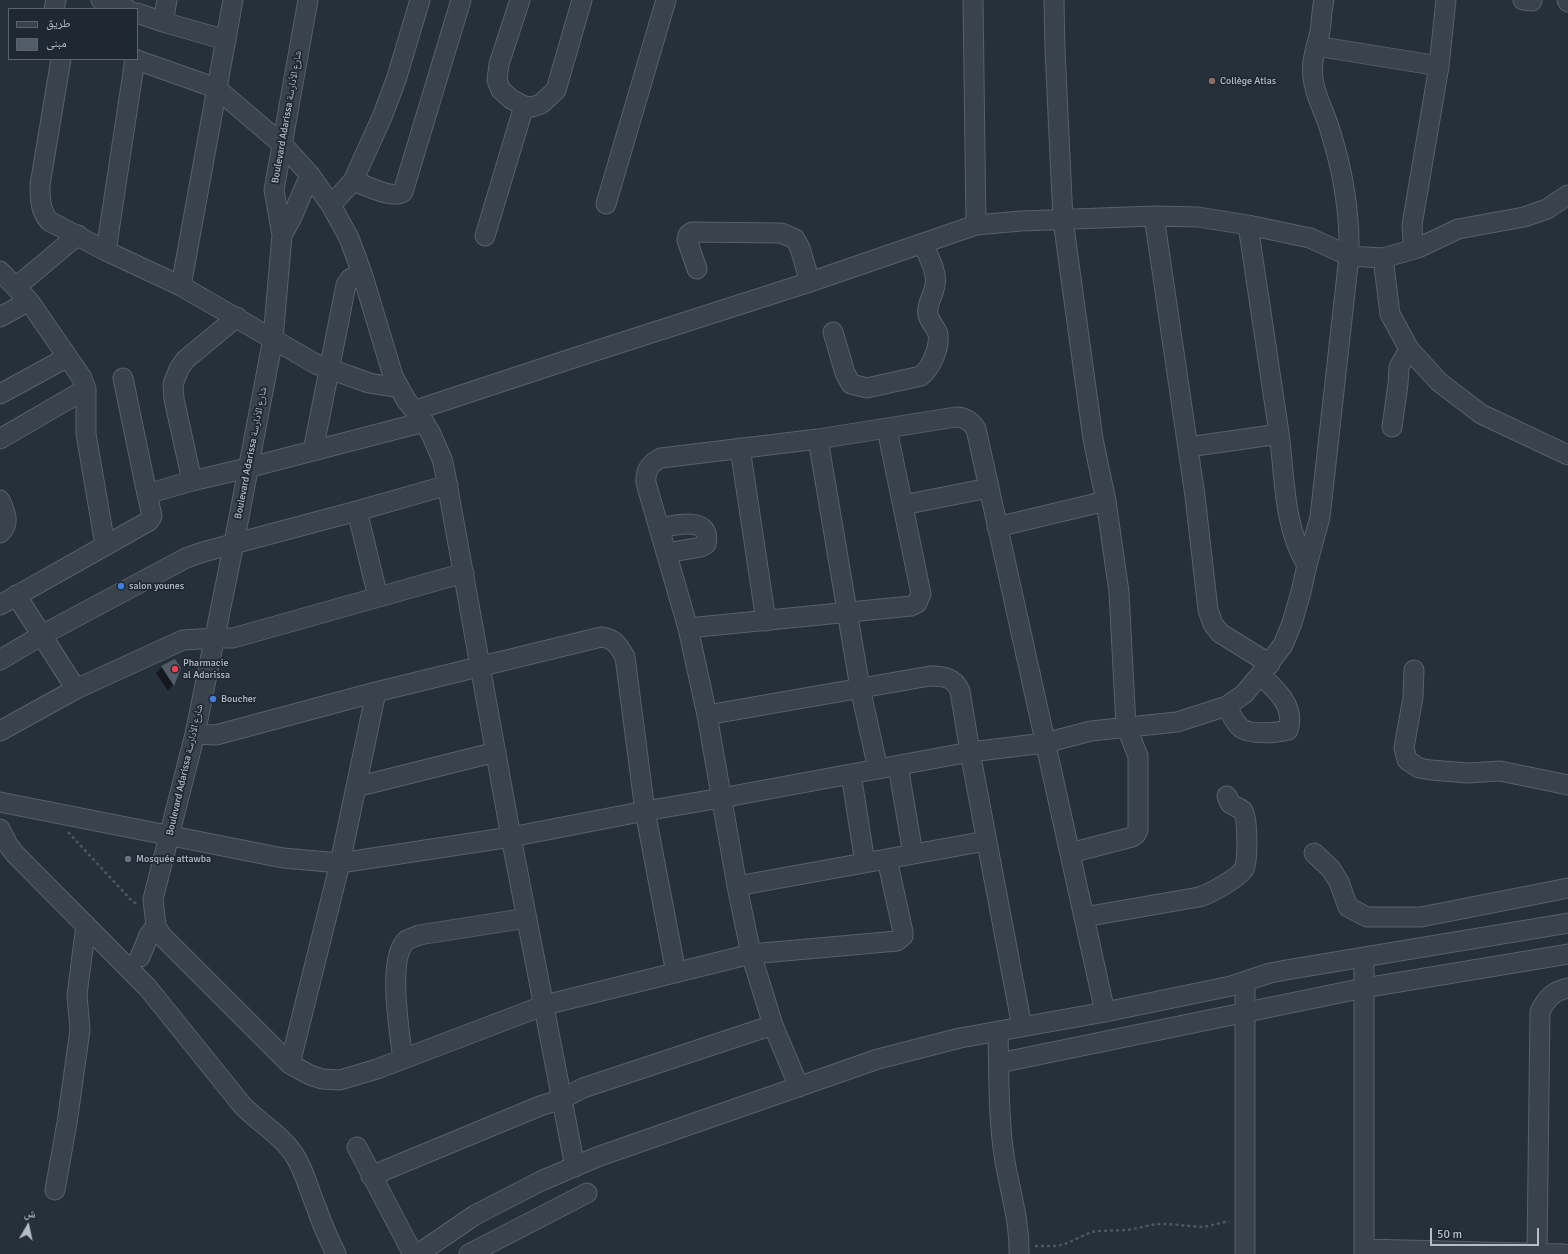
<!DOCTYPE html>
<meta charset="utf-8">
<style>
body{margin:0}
#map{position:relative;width:1568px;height:1254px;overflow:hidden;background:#26303b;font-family:Signika,"Noto Naskh Arabic",sans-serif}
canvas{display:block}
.legend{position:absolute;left:8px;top:8px;width:130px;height:52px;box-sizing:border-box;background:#1f2730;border:1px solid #5b636c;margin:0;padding:5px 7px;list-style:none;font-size:12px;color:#b5bdc7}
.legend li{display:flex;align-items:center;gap:8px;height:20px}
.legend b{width:20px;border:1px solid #5b636c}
.north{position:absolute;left:8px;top:1206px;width:40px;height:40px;-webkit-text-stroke:3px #1f2730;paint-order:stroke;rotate:9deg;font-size:11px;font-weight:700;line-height:16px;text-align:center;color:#b5bdc7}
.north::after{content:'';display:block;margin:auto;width:14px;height:18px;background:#b5bdc7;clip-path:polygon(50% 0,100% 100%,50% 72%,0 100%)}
.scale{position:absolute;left:1430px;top:1228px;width:109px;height:18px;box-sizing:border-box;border:2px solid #b5bdc7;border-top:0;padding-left:5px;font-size:12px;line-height:14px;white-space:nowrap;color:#b5bdc7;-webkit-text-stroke:3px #1f2730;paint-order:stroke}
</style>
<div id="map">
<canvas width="1568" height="1254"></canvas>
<ul class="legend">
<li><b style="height:5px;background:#3a424b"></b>طريق</li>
<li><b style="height:11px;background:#525c69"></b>مبنى</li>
</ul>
<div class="north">ش</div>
<div class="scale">50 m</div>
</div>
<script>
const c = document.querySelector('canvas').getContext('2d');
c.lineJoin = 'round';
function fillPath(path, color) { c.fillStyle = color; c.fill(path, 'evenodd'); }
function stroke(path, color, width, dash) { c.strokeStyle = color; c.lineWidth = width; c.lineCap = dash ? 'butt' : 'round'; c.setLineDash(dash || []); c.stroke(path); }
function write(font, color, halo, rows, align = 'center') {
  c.font = font + ' Signika,"Noto Naskh Arabic",sans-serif'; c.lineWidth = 3.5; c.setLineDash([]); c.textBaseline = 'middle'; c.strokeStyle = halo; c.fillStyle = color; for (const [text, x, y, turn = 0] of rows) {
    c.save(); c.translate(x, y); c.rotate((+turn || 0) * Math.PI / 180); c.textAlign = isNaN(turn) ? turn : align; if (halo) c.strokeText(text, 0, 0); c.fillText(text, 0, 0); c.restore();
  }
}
const shadow = new Path2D(`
 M162,667L180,668L173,685L168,691L156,673Z`);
const building = new Path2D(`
 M175,659L181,668L174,686L161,666Z`);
const path = new Path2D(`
 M68,832L132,901L137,904
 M1035,1246H1058L1067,1243L1091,1232L1099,1231L1128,1230L1156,1224H1165L1204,1227L1229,1221`);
const minor = new Path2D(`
 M101,0L127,9
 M308,0L274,190L282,235L273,339L234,543L195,734L153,899L156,926L161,935L290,1064L310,1075L322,1079L340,1080L377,1069L545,1005L751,954L897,941L903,936V932L887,859
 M520,0L499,64L497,80L501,90L511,99L524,106L532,107L541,104L556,90L582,0
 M973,0L976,225
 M1054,0L1055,50L1063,220L1093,439L1106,501L1119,592L1126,726L1138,756V830L1136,834L1132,837L1070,853
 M1324,0C1321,12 1322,24 1319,36C1315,51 1311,63 1313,78C1315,97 1325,112 1330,130C1343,171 1350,213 1349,256L1383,258L1418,248L1458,229L1524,217L1547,209L1568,195
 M1523,0L1532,1
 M1567,0L1568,2
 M54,9L56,0
 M137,13L163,22L226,40
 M163,22L167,0
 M1316,46L1439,66
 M61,59L40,185C40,198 40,210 49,221L106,251L181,286L316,364L369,383L399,388
 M134,59L216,88L283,145L310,175L331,205L349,238L362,273L393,376L406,400L424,422L431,434L442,459L445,472L511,837L575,1167
 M353,181C366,185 392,200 403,192L461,0
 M606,204L666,0
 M331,205L353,181L382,117L396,80L420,0
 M1154,216L1195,496L1208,610L1213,624L1220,633L1270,664
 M282,235L291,219L310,175
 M485,236L524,106
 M1418,248L1413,242L1412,225L1439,66L1446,0
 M106,251L135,59
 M1383,258L1390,314L1409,349L1439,382L1481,414L1568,455
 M697,269L687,240L688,235L692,232L781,233L795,239L800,248L810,282
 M0,271L29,301L82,378L86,389V434L105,545
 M181,286L233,0
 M16,287L78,235
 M0,317L29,301
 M833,332L845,373L851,384L867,388L921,376C931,368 940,348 938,334C936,328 930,322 928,315C926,305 934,294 935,285C938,272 928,256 923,244
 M123,378L147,494
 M0,394L66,358
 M416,410L592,352L810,282L976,225L1021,221L1154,216L1198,217L1248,225L1310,238L1349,256L1320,517L1307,565
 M1392,427L1398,384L1399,367L1409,349
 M0,439L86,389
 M818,439L860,688L878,769
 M1188,447L1279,434
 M740,448L766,621
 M313,451L346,285L350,279L362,273
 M192,481L174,399L173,384L179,369L185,360L237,317
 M0,500C5,512 11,523 0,533
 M903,505L989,488
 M357,511L378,597
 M997,527L1106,501
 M659,528C675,525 712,515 706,544L701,547L666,553
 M16,595L76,689
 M0,605L149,521L152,516L147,494L192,481L247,468L424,422
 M688,628L911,606L917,603L921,594L887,429
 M0,660L42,635L186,558L203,552L357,511L448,485
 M1414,670L1413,697L1404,748L1407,760L1419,768L1431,770L1468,773L1500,771L1568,785
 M1227,706C1231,713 1234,723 1241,728C1250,735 1277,733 1288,730C1296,707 1276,689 1260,675
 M707,715L930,676C943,676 954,677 960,691L970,752L1022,1027
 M0,731L76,689L183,640L215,638H233L464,573
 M195,734L216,735L376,692L601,637C614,638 619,646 625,657L645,811L676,973
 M898,766L913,854
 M851,774L865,863
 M356,787L496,752
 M0,802L283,858L340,863L511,837L645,811L721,798L970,752L1045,743L1091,731L1177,722L1227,706L1244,694L1260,675L1283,645L1292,623L1301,592L1307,565C1283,526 1285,476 1279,433C1269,363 1258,294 1248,225
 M0,829L8,845L15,854L148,988L242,1105C258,1122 280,1134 293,1153C305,1170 309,1191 317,1209C322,1225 329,1239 336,1254
 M1314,853L1331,869L1339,882L1348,907L1367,917H1421L1568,888
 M737,886L986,841
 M1084,917L1199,897C1210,894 1238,878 1244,869C1248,863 1248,816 1243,811C1240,808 1233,806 1230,803L1227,796
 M140,957L149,935L156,926
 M1364,957V1254
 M1245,982V1254
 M998,1031C999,1071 998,1116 1004,1155C1009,1189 1020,1220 1019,1254
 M403,1059C400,1035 386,957 407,940C411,938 415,937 419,935L527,918
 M999,1063L1364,988L1568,954
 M290,1064L340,863L376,692
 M799,1087L773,1025L751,954L737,886L707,715L688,628L646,483C645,470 650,463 661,458L818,439L956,417C965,417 971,421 976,429L1105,1012
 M357,1147L413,1254
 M371,1176L540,1106L562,1099L583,1088L773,1025
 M55,1190L67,1123L80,1030L77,995L86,925
 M1364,1249L1564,1254
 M1537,1252L1540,1012C1546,998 1554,991 1568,988
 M418,1254L475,1215L541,1181L597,1157L878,1059L960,1038L1105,1012L1231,986L1270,973L1286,970L1568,923
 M469,1254L587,1193`);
const markers = [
 [1212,81,4,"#8d6e63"],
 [121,586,4,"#3f7fe0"],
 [175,669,4,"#e0444e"],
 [213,699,4,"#3f7fe0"],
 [128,859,4,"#6b7280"]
];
const poiNames = [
 ["Collège Atlas",1220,81],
 ["salon younes",129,586],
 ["Pharmacie",183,663],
 ["al Adarissa",183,675],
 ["Boucher",221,699],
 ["Mosquée attawba",136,859]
];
const streetNames = [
 ["Boulevard Adarissa شارع الأدارسة",287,117,-80],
 ["Boulevard Adarissa شارع الأدارسة",251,453,-79],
 ["Boulevard Adarissa شارع الأدارسة",185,770,-77]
];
fillPath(shadow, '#0007');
fillPath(building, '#525c69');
stroke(minor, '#586069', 21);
stroke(path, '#485a5b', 2.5, [3, 3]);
stroke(minor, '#3a424b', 19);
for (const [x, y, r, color] of markers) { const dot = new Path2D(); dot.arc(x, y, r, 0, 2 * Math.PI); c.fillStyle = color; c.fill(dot); stroke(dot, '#1f2730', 1.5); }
write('10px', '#b5bdc7', '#1f2730', poiNames, 'left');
write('10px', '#b5bdc7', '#1f2730', streetNames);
</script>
